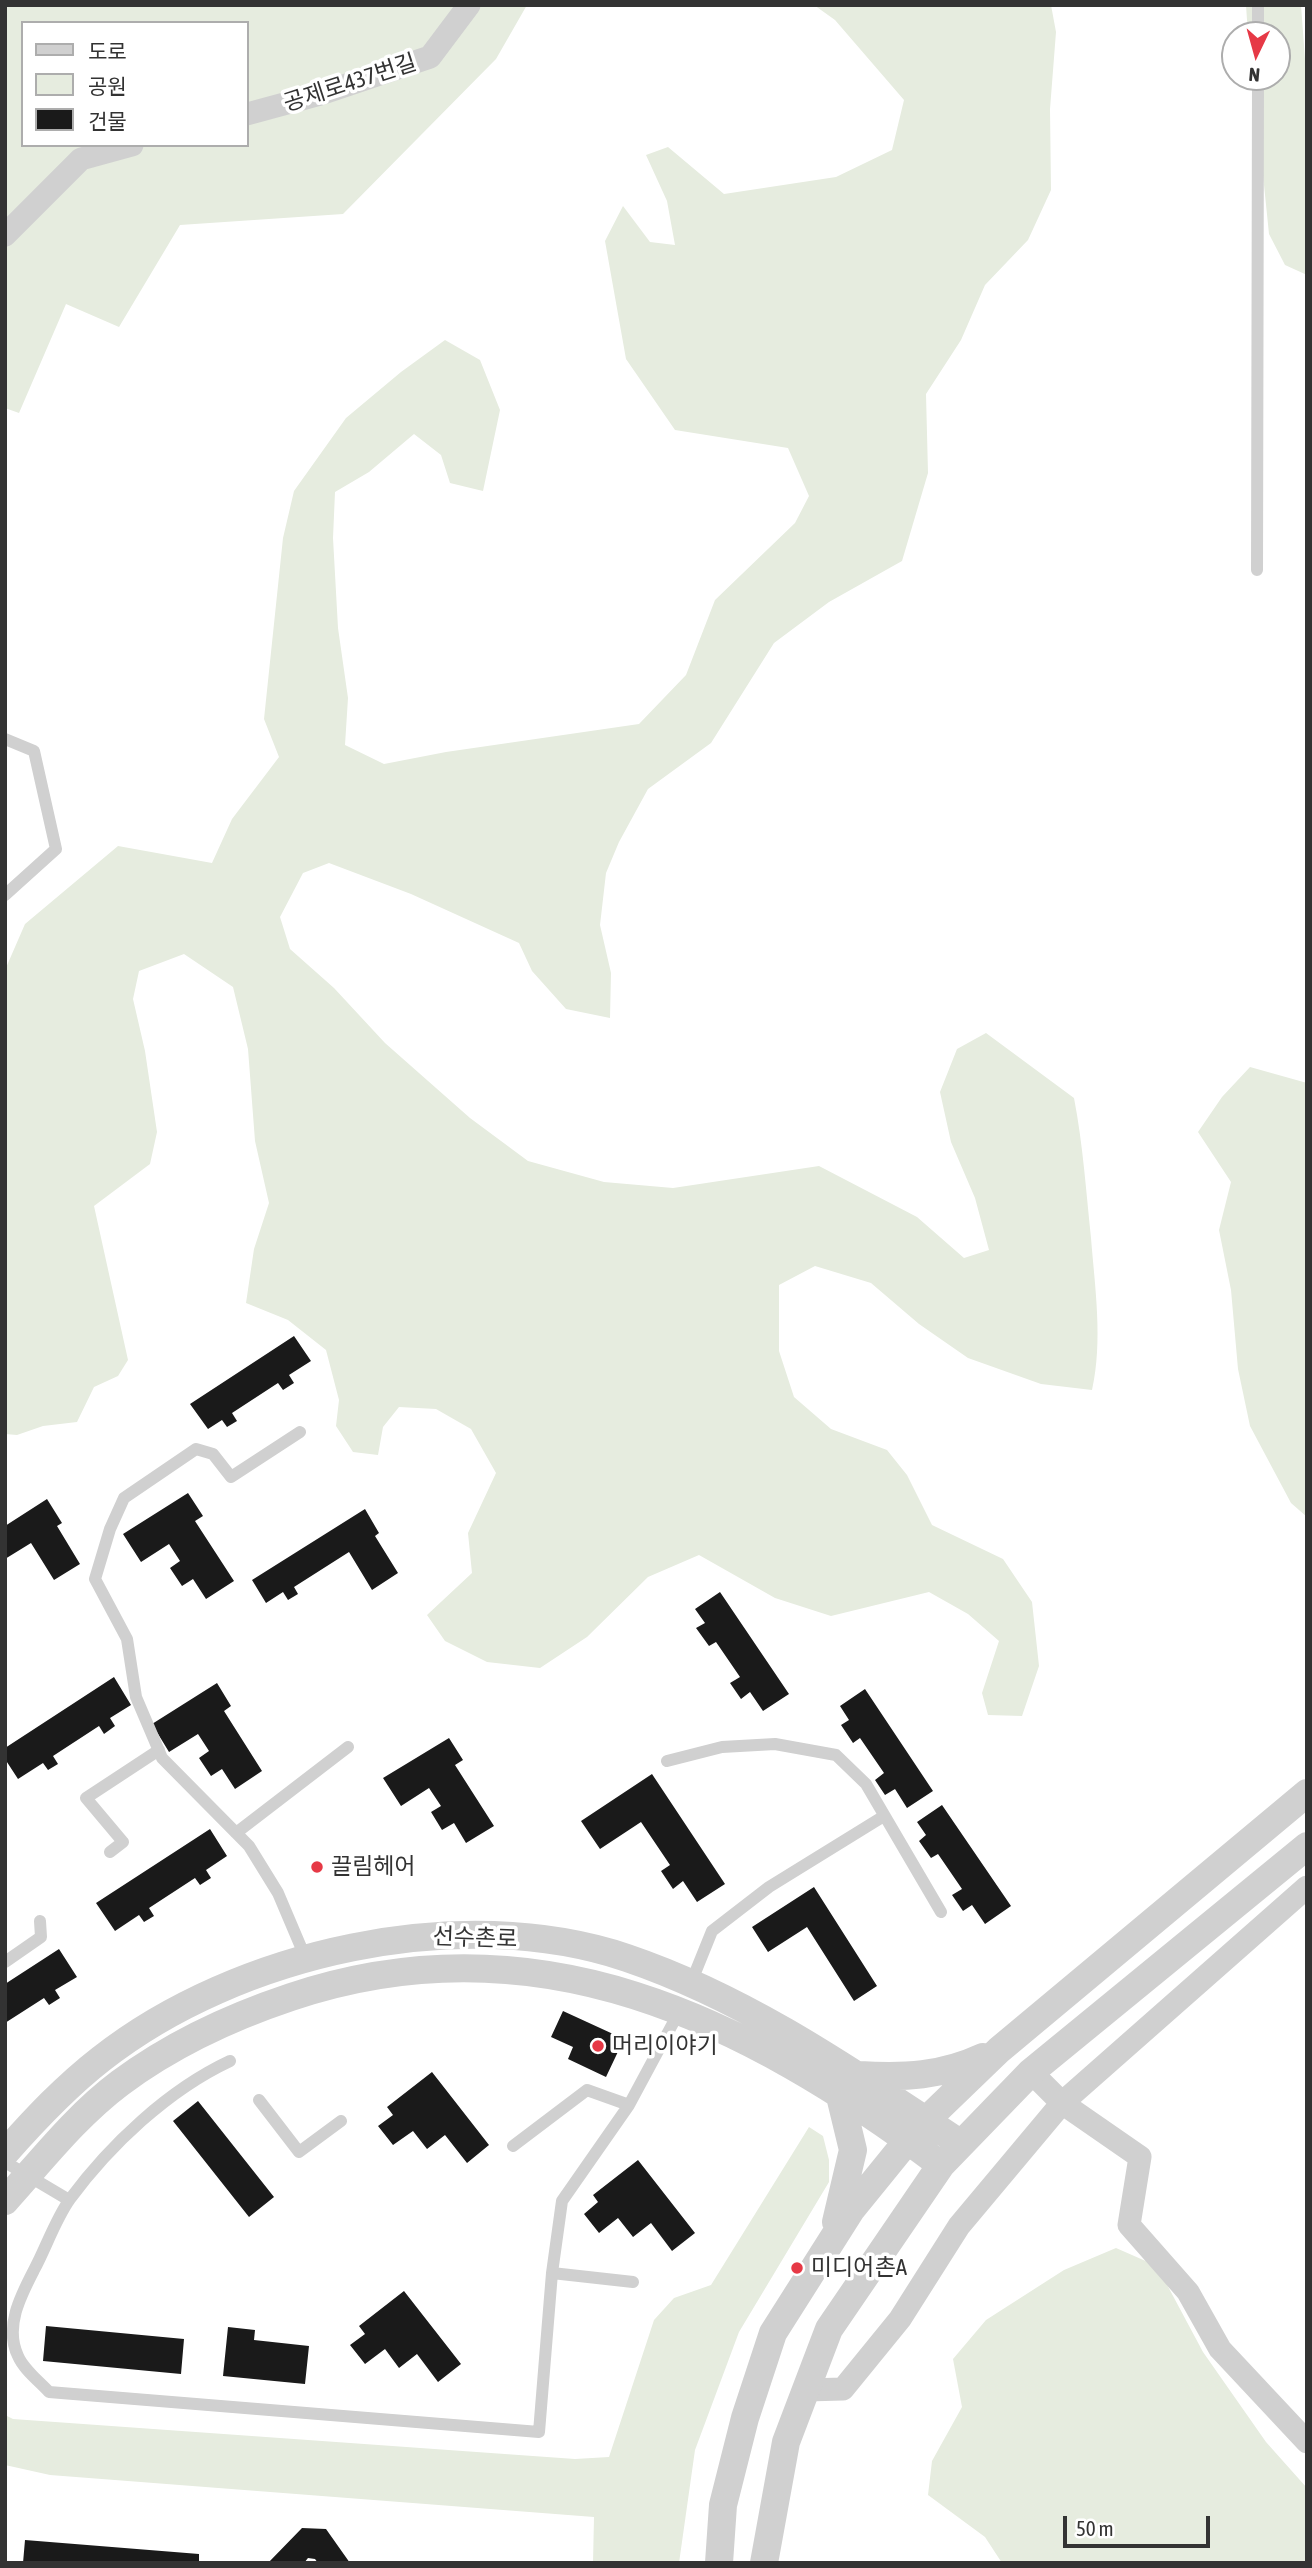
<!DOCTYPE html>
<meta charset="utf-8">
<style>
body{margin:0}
#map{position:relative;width:1312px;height:2568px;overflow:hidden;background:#fff;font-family:"Asap Condensed","Noto Sans KR",sans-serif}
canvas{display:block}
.frame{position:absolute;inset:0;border:7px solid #333;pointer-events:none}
.legend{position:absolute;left:21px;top:21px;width:228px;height:126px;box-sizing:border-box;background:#fff;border:2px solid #adadad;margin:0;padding:9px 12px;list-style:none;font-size:21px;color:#333}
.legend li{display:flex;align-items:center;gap:14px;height:35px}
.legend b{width:35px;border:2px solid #adadad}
.north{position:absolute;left:1221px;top:21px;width:70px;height:70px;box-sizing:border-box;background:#fff;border:2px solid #adadad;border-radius:50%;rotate:185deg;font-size:19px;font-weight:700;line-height:28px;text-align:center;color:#333}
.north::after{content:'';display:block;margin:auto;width:24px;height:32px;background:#e63946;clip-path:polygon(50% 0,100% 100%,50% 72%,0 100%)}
.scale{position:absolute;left:1063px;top:2516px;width:147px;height:32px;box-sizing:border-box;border:4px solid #333;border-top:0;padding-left:9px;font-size:21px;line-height:24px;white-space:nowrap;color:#333;-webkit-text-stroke:5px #fff;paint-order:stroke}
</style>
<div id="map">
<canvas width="1312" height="2568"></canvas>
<div class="frame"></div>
<ul class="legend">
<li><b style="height:9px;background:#d0d0d0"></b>도로</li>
<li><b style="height:19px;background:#e6ecdf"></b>공원</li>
<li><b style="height:19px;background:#1a1a1a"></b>건물</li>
</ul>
<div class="north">N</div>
<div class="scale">50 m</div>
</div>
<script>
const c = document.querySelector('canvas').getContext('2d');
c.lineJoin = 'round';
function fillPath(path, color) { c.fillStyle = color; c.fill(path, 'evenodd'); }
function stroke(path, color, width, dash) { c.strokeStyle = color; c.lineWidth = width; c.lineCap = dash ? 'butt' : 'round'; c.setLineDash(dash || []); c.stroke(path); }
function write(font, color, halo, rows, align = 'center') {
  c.font = font + ' "Asap Condensed","Noto Sans KR",sans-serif'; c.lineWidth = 7; c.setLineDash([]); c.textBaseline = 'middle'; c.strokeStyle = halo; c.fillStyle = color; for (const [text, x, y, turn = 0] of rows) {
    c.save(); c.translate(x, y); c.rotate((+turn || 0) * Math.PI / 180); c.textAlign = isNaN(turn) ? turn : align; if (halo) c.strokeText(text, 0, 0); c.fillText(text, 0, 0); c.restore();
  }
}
const green = new Path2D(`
 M5,5H527L496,59L343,214L180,225L119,327L66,304L19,413L5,408ZM23,23H247V145H23Z
 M814,5H1051L1056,32L1050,109L1051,190L1028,240L985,285L961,340L926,394L928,473L902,561L829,602L774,643L711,743L648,789L619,842L606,873L600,925L611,973L610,1018L566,1009L532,971L519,943L411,894L329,863L303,873L280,917L290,949L334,988L385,1043L470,1118L528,1161L604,1182L673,1188L819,1166L917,1217L964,1258L989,1250L975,1198L951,1142L940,1092L957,1049L986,1033L1074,1098C1083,1145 1086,1191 1091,1238C1095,1288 1103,1341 1092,1390L1041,1384L968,1358L919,1324L871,1283L815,1266L779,1285V1351L794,1397L831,1429L887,1450L907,1475L932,1525L1003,1559L1032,1602L1039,1666L1022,1716L988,1715L982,1693L999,1641L968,1614L929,1592L831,1616L775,1598L699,1555L648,1577L587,1637L540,1668L487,1662L445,1641L427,1615L472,1573L468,1533L496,1473L471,1429L436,1409L399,1407L383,1427L378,1455L353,1452L336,1426L339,1400L326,1350L288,1320L246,1303L254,1249L269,1203L255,1141L248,1049L233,987L184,954L139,971L133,999L145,1051L157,1132L150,1164L94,1206L128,1360L118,1376L94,1387L77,1422L43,1426L17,1435L5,1434V970L25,924L118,846L212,863L232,819L279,757L264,719L283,538L294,491L346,418L401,372L445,340L480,360L500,410L483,491L450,483L441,455L414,434L369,472L335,492L333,538L338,628L348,698L345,745L384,764L446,752L639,724L686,675L715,600L795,523L809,496L788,448L675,430L626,359L605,241L623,206L650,242L675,245L667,201L646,155L668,147L724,194L836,177L892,150L904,100L835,20Z
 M1246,5H1301L1307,86V275L1285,265L1269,234L1253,77H1277V35H1248Z
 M1250,1067L1307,1083V1517L1291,1503L1250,1426L1238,1369L1231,1290L1219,1230L1231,1182L1198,1132L1222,1097Z
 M809,2127L823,2136L829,2160V2182L739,2332L695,2450L679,2563H593L594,2517L50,2475L5,2465V2415L13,2419L575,2459L609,2457L654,2320L674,2298L711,2285Z
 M1116,2248L1157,2266L1203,2352L1266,2442L1307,2488V2563H1002L985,2537L928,2495L932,2461L962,2407L953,2359L986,2320L1064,2270Z`);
const building = new Path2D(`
 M294,1336L311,1361L289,1375L294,1383L283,1390L278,1383L232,1413L237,1421L227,1427L222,1420L208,1429L190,1404Z
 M188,1493L203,1516L195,1521L234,1581L206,1599L193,1579L182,1586L170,1568L180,1561L169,1544L141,1562L123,1534Z
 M47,1499L62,1523L57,1526L80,1564L54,1580L31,1543L5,1559V1526Z
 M365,1509L379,1533L375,1536L398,1573L372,1590L349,1552L294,1587L298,1594L288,1600L283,1592L266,1603L252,1580Z
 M720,1592L789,1694L763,1711L750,1692L741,1699L730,1683L740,1677L716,1642L709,1646L696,1628L705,1623L695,1609Z
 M114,1677L131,1705L110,1718L115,1726L104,1734L99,1726L53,1756L58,1764L48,1770L43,1763L18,1779L5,1759V1748Z
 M217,1683L231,1706L224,1711L262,1771L235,1789L222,1769L211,1776L199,1758L209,1751L198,1734L169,1752L152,1724Z
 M865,1689L933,1791L907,1808L895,1789L885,1795L875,1780L884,1773L860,1738L853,1743L841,1725L849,1720L840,1706Z
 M449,1738L463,1760L455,1765L494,1826L466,1843L454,1823L442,1830L431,1812L441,1806L429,1788L401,1806L383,1778Z
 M652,1774L725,1884L697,1902L683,1881L673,1889L661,1871L670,1865L641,1822L600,1849L581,1821Z
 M942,1805L1011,1906L985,1924L972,1905L963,1911L952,1895L962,1889L938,1854L931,1858L919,1841L926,1835L917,1822Z
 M210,1829L227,1856L206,1870L211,1878L200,1885L195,1878L149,1908L154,1916L144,1922L139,1915L115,1931L96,1903Z
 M814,1887L877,1986L854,2001L807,1927L768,1952L752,1927Z
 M59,1949L77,1977L55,1990L60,1998L49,2005L44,1998L5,2023V1984Z
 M563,2011L624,2039L606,2077L568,2059L573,2047L551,2037Z
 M432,2072L489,2145L467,2163L445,2135L427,2149L413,2131L393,2145L378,2126L393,2115L387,2107Z
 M198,2101L274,2197L249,2217L173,2121Z
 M638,2160L695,2233L672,2251L651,2223L633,2237L618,2218L599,2233L584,2214L598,2202L593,2195Z
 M404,2291L461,2364L438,2382L417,2354L399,2368L385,2349L365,2364L350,2345L365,2334L359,2326Z
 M46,2326L184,2339L181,2374L43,2361Z
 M228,2327L255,2330L254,2340L309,2346L305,2384L223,2376Z
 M302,2528L326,2529L350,2563H318L315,2559L308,2558L304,2563H268Z
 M25,2540L199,2554V2563H23Z`);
const service = new Path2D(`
 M1258,5V35
 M1257,570L1258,77
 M5,739L34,751L56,849L5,895
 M300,1432L231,1477L213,1454L196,1449L124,1498L110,1529L95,1579L127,1639L136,1697L162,1758L249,1846L278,1893L306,1959
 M667,1761L722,1747L775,1744L836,1755L866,1784L941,1912
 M236,1833L348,1747
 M110,1852L123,1842L86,1798L159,1750
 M5,1962L41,1937L40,1921
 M691,1983L712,1931L769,1887L884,1816
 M230,2061C168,2090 110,2145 70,2199C55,2220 46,2248 34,2270C21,2295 4,2327 18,2356C24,2370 39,2381 49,2392L539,2432L552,2273L562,2201L629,2105L679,2012
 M259,2100L299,2152L341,2121
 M513,2146L587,2090L629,2105
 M5,2162L69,2200
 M552,2273L633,2282`);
const minor = new Path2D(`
 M247,114L317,95L430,57L469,5
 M5,235L81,159L132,145
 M1031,2072L1062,2103L1307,1887
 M806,2390L843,2389L900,2319L959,2226L1062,2103L1140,2157L1129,2225L1188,2292L1220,2349L1307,2442`);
const tertiary = new Path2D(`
 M859,2075C904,2078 942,2076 983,2057
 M5,2153C35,2119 65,2087 101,2059C237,1952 461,1902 627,1958C748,1999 854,2073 960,2143
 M5,2201C42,2160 76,2116 120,2083C171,2045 231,2017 291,1997C536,1915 746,2019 941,2165
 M836,2222L853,2150L839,2092
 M719,2563L723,2505L745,2418L773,2333L851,2210L916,2130L999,2050L1307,1793
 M764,2563L786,2442L829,2329L941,2165L1031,2072L1307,1846`);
const markers = [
 [317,1867,7,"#e63946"],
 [598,2046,7,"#e63946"],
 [797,2268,7,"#e63946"]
];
const streetNames = [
 ["공제로437번길",350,83,-18],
 ["선수촌로",475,1938,2]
];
const poiNames = [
 ["끌림헤어",331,1867],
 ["머리이야기",612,2046],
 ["미디어촌A",811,2268]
];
fillPath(green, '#e6ecdf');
fillPath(building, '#1a1a1a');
stroke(service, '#d0d0d0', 12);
stroke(minor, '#d0d0d0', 23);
stroke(tertiary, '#d0d0d0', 28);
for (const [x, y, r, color] of markers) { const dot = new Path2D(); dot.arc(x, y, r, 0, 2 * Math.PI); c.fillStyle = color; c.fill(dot); stroke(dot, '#fff', 2.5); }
write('23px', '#333', '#fff', streetNames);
write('23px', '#333', '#fff', poiNames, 'left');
</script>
